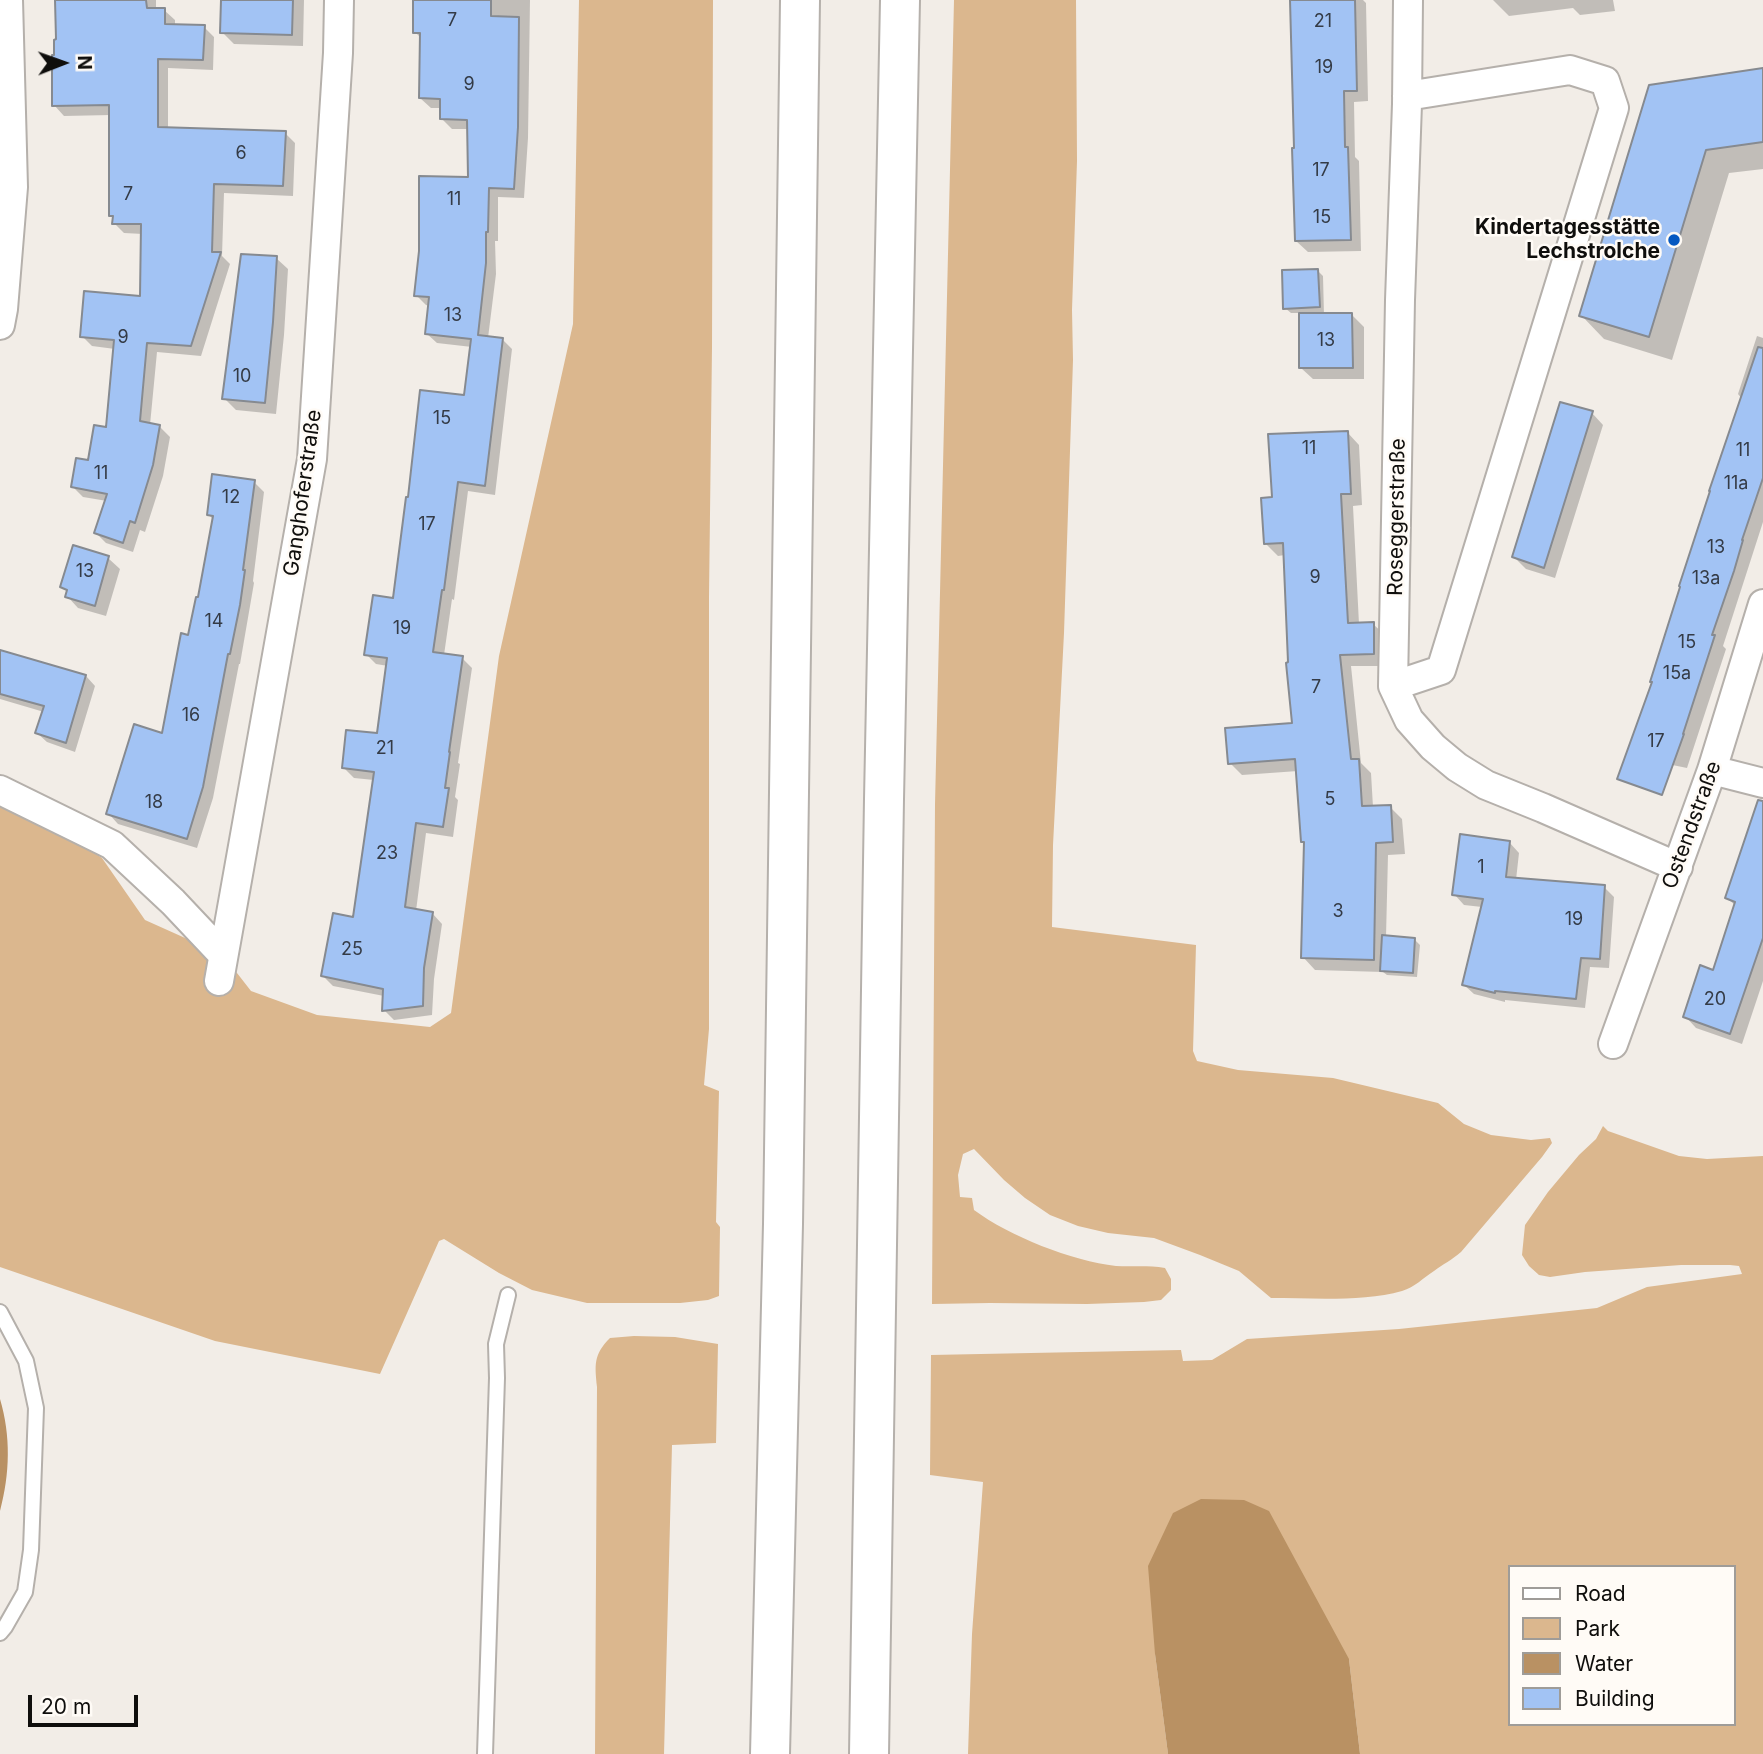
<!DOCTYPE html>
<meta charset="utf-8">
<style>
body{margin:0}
#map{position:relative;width:1763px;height:1754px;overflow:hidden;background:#f2ede7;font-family:Inter,sans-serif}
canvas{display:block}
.legend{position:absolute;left:1508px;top:1565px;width:228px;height:161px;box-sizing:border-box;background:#fffbf6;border:2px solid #9f9c98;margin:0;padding:9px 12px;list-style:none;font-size:21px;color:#0f0e0c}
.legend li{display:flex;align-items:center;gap:14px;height:35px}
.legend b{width:35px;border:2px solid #9f9c98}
.north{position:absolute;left:28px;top:28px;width:70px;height:70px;-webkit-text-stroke:5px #fffbf6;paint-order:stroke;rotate:89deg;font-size:19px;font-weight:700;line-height:28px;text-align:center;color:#0f0e0c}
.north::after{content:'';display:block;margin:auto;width:24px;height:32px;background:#0f0e0c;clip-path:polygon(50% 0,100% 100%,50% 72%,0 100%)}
.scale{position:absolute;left:28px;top:1695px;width:110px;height:32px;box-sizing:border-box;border:4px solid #0f0e0c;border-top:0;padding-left:9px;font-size:21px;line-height:24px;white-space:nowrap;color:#0f0e0c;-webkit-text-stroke:5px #fffbf6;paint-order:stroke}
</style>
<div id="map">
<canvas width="1763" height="1754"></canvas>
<ul class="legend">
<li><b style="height:9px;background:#fff"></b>Road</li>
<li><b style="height:19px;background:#dbb78e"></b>Park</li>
<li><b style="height:19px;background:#b99163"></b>Water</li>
<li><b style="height:19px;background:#a2c3f4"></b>Building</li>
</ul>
<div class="north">N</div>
<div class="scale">20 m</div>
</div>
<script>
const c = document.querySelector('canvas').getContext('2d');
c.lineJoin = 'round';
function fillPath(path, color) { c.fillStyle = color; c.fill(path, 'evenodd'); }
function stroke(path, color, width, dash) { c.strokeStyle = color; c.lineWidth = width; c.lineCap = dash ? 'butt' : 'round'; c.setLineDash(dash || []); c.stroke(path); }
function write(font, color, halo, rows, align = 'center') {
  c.font = font + ' Inter,sans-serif'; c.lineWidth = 5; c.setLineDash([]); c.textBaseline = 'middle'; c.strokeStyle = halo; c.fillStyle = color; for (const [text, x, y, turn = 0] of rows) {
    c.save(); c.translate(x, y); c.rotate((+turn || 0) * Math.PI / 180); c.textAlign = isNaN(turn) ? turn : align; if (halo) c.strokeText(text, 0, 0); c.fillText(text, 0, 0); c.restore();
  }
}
const green = new Path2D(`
 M579,0H713L712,347L709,597V1029L704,1085L719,1091L716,1222L720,1227L719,1296L708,1300L680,1303H587L532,1290L499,1273L444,1239L439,1241L380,1374L215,1341L0,1267V790L6,792L102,858L145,920L223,955L251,991L317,1015L430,1027L451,1013L499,656L573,324Z
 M954,0H1076L1077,161L1072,310L1073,360L1064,633L1053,845L1052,927L1196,945L1193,1051L1197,1061L1238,1070L1333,1078L1438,1103L1464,1124L1491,1135L1531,1140L1550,1138L1552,1143L1542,1157L1461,1252C1452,1260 1443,1264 1434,1271C1423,1278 1415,1287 1402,1291C1363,1302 1311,1298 1271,1298L1239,1271L1200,1255L1154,1238L1108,1233L1078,1226L1050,1215L1025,1198L1004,1180L974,1149L963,1154L958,1175L960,1197L972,1198L974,1210C1009,1236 1072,1261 1116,1266C1132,1267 1148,1265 1165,1268L1171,1279V1290L1161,1300L1144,1302L1087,1304L990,1303L932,1304L935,804Z
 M1603,1126L1608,1131L1679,1156L1707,1159L1763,1156V1754H1360L1349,1659L1155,1654L1168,1754H968L972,1634L983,1482L930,1475L931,1355L1181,1350L1183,1361L1212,1360L1247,1339L1399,1329L1597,1308L1647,1287L1742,1274L1739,1266L1730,1265H1681L1585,1272L1550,1277L1539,1275L1529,1266L1522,1255L1525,1225L1548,1192L1579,1155L1596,1139ZM1509,1567H1733V1724H1509Z
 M634,1336L675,1337L718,1344L716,1443L672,1445L664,1754H595L597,1387C595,1365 593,1355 610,1338Z`);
const water = new Path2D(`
 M0,1399C11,1436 10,1474 0,1511Z
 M1201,1499L1244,1500L1269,1511L1349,1659L1360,1754H1168L1155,1654L1148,1566L1173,1513Z`);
const shadow = new Path2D(`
 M57,0H156V10H164L175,20V26L204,27L214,37L213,70L168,68V129L285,133L295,143L293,196L224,193L222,256L230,264L201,356L157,352L150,425L159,426L170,437L163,476L145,532L140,530L133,552L106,543L96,533L107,501L83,497L73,487L89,462L108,429L115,349L92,346L82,336L142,298L143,234L124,233L114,223V219L111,215V115L64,116L54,105Z
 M223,0H304L303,46L234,44L222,32Z
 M415,0H530L528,138L524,198L498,197V241H495L496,274L488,338L502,339L512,349L495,495L468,491L454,600L452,599L444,655L462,658L472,668L458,763L460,764L455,797L458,800L453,837L426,833L416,911L432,913L442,924L434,979L432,1015L394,1020L384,1010V996L333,986L323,976L354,919L374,780L354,778L344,768L378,735L388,666L376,664L366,654L395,600L466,397L472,347L437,343L426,333L430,306L426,305L416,295L470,179L469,129H452L442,119V108H431L420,98L422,39L415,32Z
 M1292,0H1363L1366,3L1368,101L1354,102L1355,157L1359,161L1361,251L1308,252L1296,241V150Z
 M1493,0H1613L1615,11L1580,15L1573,8L1509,16Z
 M1763,70V169L1729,173L1672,360L1604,339L1581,315Z
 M276,258L288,269L284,335L276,414L236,410L224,398Z
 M1318,271L1323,276L1324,315H1352L1364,327V379H1313L1301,368V313H1291L1285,308Z
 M1757,336L1763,338V522L1723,646L1726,649L1687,768L1643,759L1653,683L1742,399L1738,394Z
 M1592,413L1603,425L1555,578L1526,569L1514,557Z
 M1347,432L1359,445L1362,505L1353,506L1359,624H1373L1386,636V666H1351L1361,763L1371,773L1373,807H1390L1402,819L1405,854L1388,855L1386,937L1414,939L1420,945L1417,977L1387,975L1383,972L1315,970L1303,957L1305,844L1302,841L1298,771L1242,775L1230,763L1294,725L1290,664L1285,555L1278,556L1265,543L1274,499Z
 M254,482L264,492L253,581L254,583L240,664H239L213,798L197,848L118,824L108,813L164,735L200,599L214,520L208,514Z
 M108,558L120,569L106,616L78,608L67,596L68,592L62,587Z
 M0,652L86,676L95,686L75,752L47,742L37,733L44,712L0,699Z
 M1763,831V981L1742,1044L1696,1028L1685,1016L1714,972L1736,906L1727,898Z
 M1509,842L1519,853L1516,880L1604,887L1614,897L1609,968L1590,967L1585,1008L1505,1000V1002L1474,994L1463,984L1482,907L1464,905L1454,894Z`);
const building = new Path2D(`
 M55,0H146L147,8H165V24L205,25L203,60L158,59V127L286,131L283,186L214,184L212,252H221L191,346L147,343L140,421L160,425L153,465L135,523L130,521L123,543L94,533L107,494L71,487L76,458L88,460L94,425L106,427L114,340L80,337L84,291L140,296L141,224H112L113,216H109V105L52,106V55H54V40L56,39Z
 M221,0H293L292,35L220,33Z
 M413,0H491V16L519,17L518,127L514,189L489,188L488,232H486V263L478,335L503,338L485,486L458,482L444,590H442L433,652L463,656L449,752H450L445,788H449L443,827L416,823L405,907L433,912L424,968L423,1006L382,1011L383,989L321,976L333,913L353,917L374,772L342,768L346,730L377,733L387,658L364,655L373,595L393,598L406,497H408L420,390L464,395L471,339L425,334L429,297L414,296L419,251V176L468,177L467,120L440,119V99L419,98L420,33H413Z
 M1290,0H1355L1357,91H1344L1345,147H1348L1351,240L1295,241L1292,148H1294Z
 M1763,68V142L1706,150L1649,337L1579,316L1649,85Z
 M241,254L277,256L273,322L265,403L222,399Z
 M1318,269L1320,307L1283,309L1282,270Z
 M1299,313H1352L1353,368H1299Z
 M1758,347L1763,348V478L1742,540H1743L1734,571L1712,635H1715L1683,734H1684L1662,795L1617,779L1652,682H1650L1680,587L1679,586L1710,491H1709Z
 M1560,402L1593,411L1544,568L1512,557Z
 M1348,431L1351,494H1341L1348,623L1374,622V654L1340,655L1351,759H1359L1362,806L1391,805L1393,842L1376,843L1374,960L1301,958L1304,842H1301L1295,759L1228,764L1225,728L1292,723L1286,663L1288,662L1283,543L1264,544L1261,498L1272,497L1268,434Z
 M212,474L255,480L243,570H245L240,605L230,654H228L203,787L187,839L106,814L134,724L162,733L181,633L188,635L196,597H198L213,516L207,515Z
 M73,545L109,556L95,606L65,597L67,590L60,587Z
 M0,650L86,675L66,743L35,733L44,706L0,694Z
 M1758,800L1763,801V938L1730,1034L1683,1017L1700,965L1713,970L1735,902L1725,898Z
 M1460,834L1510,841L1506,877L1605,885L1600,959L1581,958L1576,999L1495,991V993L1462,985L1483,899L1452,895Z
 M1382,935L1415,938L1413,973L1380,971Z`);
const service = new Path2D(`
 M0,1312L26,1361L36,1408L31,1550L25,1592L5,1627L0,1633
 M485,1754L497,1378L496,1344L508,1295`);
const minor = new Path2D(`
 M1408,0L1407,104L1400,300L1393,686L1409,720L1433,747L1457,767L1486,785L1543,808L1678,867
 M0,325L3,309L13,187L8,0
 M1393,686L1441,670L1614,108L1605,81L1570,70L1407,96
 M1712,770L1763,783
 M0,790L112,845L173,902L223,955
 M219,981L312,459L338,53L339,0
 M1613,1044L1712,770L1763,604`);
const motorway = new Path2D(`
 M770,1754L783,1224L800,0
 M869,1754L884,799L900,0`);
const markers = [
 [1674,240,7,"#0558c1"]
];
const numberNames = [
 ["7",452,21],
 ["21",1323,22],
 ["19",1324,68],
 ["9",469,85],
 ["6",241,154],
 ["17",1321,171],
 ["7",128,195],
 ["11",454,200],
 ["15",1322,218],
 ["13",453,316],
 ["9",123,338],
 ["13",1326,341],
 ["10",242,377],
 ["15",442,419],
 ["11",1309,449],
 ["11",1743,451],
 ["11",101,474],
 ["11a",1736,484],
 ["12",231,498],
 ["17",427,525],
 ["13",1716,548],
 ["13",85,572],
 ["9",1315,578],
 ["13a",1706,579],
 ["14",214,622],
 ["19",402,629],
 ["15",1687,643],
 ["15a",1677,674],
 ["7",1316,688],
 ["16",191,716],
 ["17",1656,742],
 ["21",385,749],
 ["5",1330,800],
 ["18",154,803],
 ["23",387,854],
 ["1",1481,868],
 ["3",1338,912],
 ["19",1574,920],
 ["25",352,950],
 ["20",1715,1000]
];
const poiNames = [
 ["Kindertagesstätte",1660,228],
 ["Lechstrolche",1660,252]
];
const streetNames = [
 ["Ganghoferstraße",303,493,-82],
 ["Roseggerstraße",1397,517,-89],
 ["Ostendstraße",1692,825,-70]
];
fillPath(green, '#dbb78e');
fillPath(water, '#b99163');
fillPath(shadow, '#0003');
fillPath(building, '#a2c3f4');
stroke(building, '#868a90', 2);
stroke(service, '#b5b0ab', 18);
stroke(minor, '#b5b0ab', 32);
stroke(motorway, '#b5b0ab', 42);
stroke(service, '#fff', 14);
stroke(minor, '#fff', 28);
stroke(motorway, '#fff', 38);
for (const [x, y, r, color] of markers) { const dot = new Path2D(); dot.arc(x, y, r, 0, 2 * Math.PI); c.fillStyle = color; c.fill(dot); stroke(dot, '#fffbf6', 2.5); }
write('18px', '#343b46', null, numberNames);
write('bold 21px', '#0f0e0c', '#fffbf6', poiNames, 'right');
write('21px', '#0f0e0c', '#fffbf6', streetNames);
</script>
